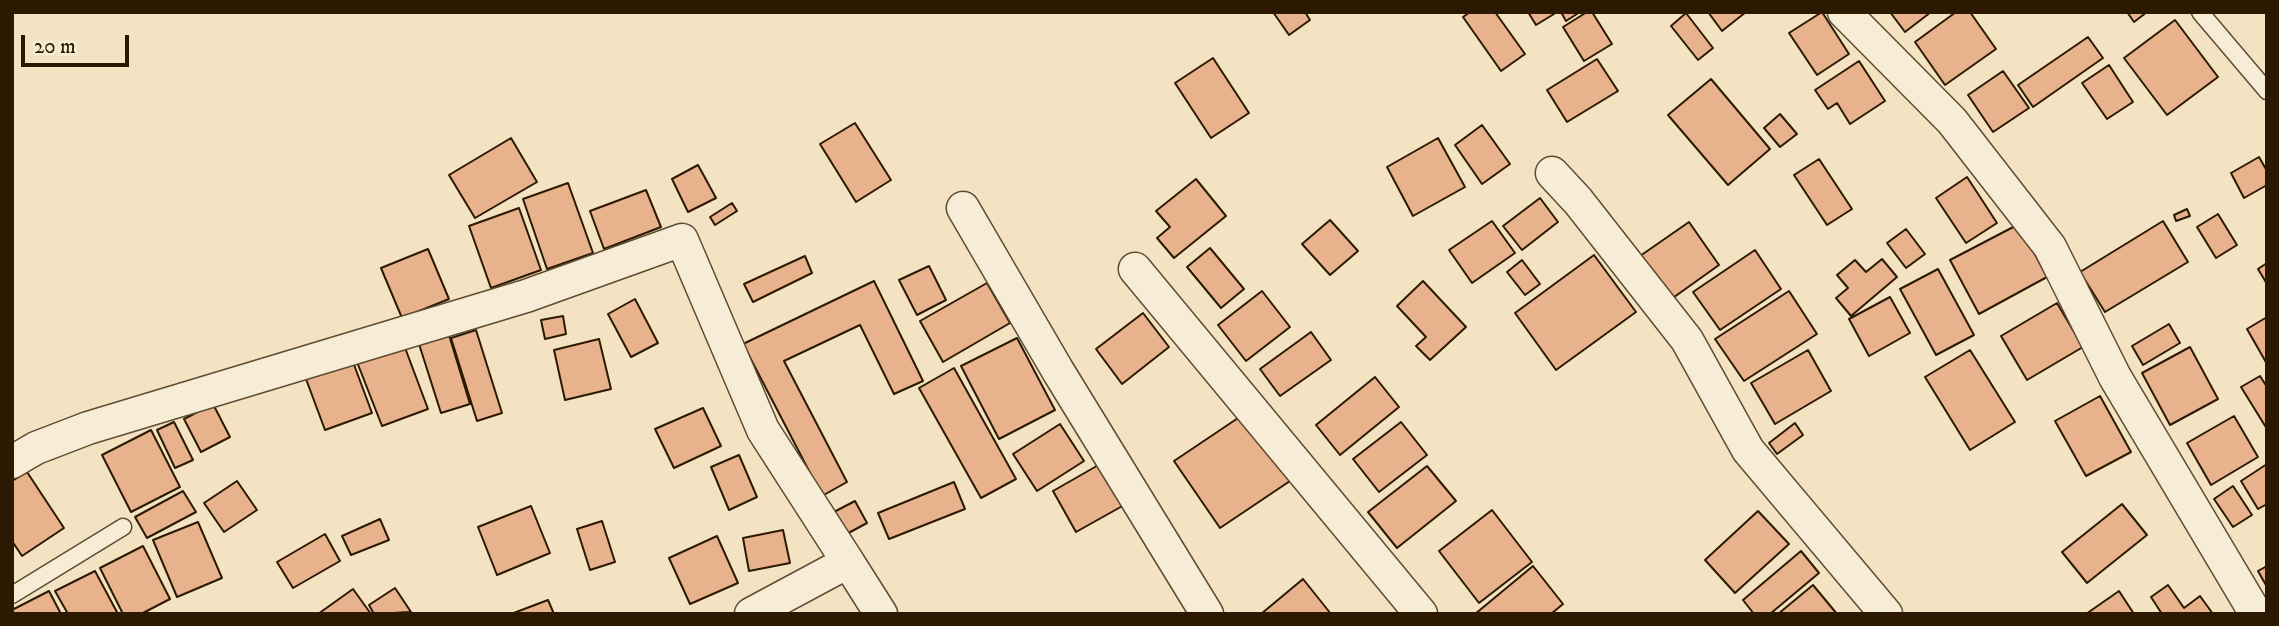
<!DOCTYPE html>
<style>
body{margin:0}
#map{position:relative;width:2279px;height:626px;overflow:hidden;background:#f3e3c2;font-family:"IM FELL DW Pica",serif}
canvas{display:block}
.frame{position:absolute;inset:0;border:14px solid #2b1a01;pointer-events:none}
.scale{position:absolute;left:21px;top:35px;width:108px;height:32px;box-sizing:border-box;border:4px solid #2b1a01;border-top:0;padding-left:9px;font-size:21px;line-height:24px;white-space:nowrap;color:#2b1a01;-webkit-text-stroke:5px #f7edd7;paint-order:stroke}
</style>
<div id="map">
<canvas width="2279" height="626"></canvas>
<div class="frame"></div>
<div class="scale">20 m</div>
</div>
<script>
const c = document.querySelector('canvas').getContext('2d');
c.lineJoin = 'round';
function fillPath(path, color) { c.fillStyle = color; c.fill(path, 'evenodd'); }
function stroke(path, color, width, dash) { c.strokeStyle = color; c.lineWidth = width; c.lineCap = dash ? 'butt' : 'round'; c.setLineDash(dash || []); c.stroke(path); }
const building = new Path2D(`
 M1273,12H1305L1310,20L1289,35Z
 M1470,12H1495L1525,54L1501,71L1463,17Z
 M1528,12H1553L1554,14L1536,25Z
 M1561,12H1580L1566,21Z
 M1587,12H1592L1612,44L1584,61L1563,27Z
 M1708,12H1746L1722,31Z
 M1822,12L1849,54L1817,75L1789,33Z
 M1890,12H1931L1905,32Z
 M1956,12H1970L1996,49L1945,85L1915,42Z
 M2127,12H2147L2134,22Z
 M1686,13L1713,48L1698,60L1671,26Z
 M2175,20L2218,77L2167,115L2124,58Z
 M2088,37L2103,58L2033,107L2018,85Z
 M1213,58L1249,113L1211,138L1175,83Z
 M1597,59L1618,91L1567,122L1547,90Z
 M1859,61L1885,101L1850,124L1837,103L1828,109L1815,90Z
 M2109,65L2133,102L2107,119L2082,83Z
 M2003,71L2029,108L1993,132L1968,95Z
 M1711,79L1770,149L1728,185L1668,115Z
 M1780,114L1797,134L1780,147L1764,128Z
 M855,123L891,180L856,202L820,144Z
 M1482,125L1510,164L1482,184L1455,145Z
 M511,138L537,182L475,218L449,175Z
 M1438,138L1465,187L1413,216L1387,167Z
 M2259,157L2267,171V185L2244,198L2231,173Z
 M1819,159L1852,209L1827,225L1794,175Z
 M698,165L716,198L688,212L672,179Z
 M1967,177L1997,223L1966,243L1936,198Z
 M1196,179L1226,216L1174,258L1157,238L1170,227L1156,211Z
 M568,183L593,253L547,269L523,199Z
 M646,190L661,227L604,249L590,211Z
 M1540,198L1558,222L1522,250L1503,226Z
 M732,203L737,211L715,225L710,217Z
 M519,208L541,270L491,288L469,226Z
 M2187,209L2190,216L2176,221L2174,215Z
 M2218,214L2237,245L2216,258L2197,227Z
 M1330,220L1358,251L1330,275L1302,244Z
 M1492,221L1515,253L1472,283L1449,250Z
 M2163,221L2188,262L2105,312L2080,272Z
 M1689,222L1719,265L1670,300L1640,256Z
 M2019,224L2047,277L1979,314L1950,260Z
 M1906,229L1925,254L1906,268L1887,243Z
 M1210,248L1244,289L1221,308L1187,267Z
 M428,249L449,299L402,318L381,268Z
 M1755,250L1781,289L1720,330L1693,292Z
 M1594,255L1636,312L1556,370L1515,313Z
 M805,256L812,273L753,302L744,284Z
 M1882,259L1897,277L1851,316L1836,298L1848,288L1837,275L1855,260L1866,272Z
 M1522,260L1540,284L1525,295L1507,272Z
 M2267,263V284L2258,269Z
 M929,266L946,300L917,315L899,280Z
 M1938,269L1974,335L1936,355L1900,289Z
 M874,281L923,381L894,394L860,325L784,361L847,482L822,496L743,344Z
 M1423,281L1466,327L1430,360L1416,346L1426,337L1397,306Z
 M987,283L1010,323L943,362L920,321Z
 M1262,291L1290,327L1246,361L1218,325Z
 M1789,291L1817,334L1744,381L1715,339Z
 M1890,297L1910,333L1869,356L1849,319Z
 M635,299L658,343L631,357L608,314Z
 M2057,303L2083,347L2027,380L2001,336Z
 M1143,313L1169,347L1122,384L1096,349Z
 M563,316L566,334L545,339L541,320Z
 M2267,317V364L2247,329Z
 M2169,324L2180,343L2143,365L2132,346Z
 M476,330L502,413L477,421L451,338Z
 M1311,332L1331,360L1280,396L1260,369Z
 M449,335L470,404L441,413L419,344Z
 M1017,338L1055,410L999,439L961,366Z
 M599,339L611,389L565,400L554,350Z
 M404,345L428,409L382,426L357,362Z
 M2190,347L2218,399L2170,425L2142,373Z
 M1808,350L1831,391L1775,424L1751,383Z
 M1970,350L2015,422L1970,450L1925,377Z
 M353,362L372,413L325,430L306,379Z
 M954,368L1016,479L981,498L919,388Z
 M2260,376L2267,387V429L2241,387Z
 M1375,377L1399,407L1340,455L1316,425Z
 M2100,396L2131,452L2086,476L2055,421Z
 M213,404L230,437L201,452L184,419Z
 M703,408L721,446L674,468L655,429Z
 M1247,412L1293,479L1220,528L1174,461Z
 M2234,416L2258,457L2211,485L2187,443Z
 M174,422L193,460L175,468L157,430Z
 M1401,422L1427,455L1379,492L1353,459Z
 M1795,423L1803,435L1777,454L1769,443Z
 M1060,424L1084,461L1037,491L1013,454Z
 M151,430L180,487L131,512L102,455Z
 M739,455L757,497L729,510L711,467Z
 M1102,463L1126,504L1076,532L1053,491Z
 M2267,464V504L2258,509L2241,481Z
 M1427,466L1456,501L1397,548L1368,512Z
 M27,472L64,528L22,556L12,541V481Z
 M237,481L257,510L224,532L204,503Z
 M954,482L965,509L889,539L878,513Z
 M2233,486L2252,515L2233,527L2214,499Z
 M183,491L196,512L147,538L135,517Z
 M855,501L867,523L843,536L832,513Z
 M2122,504L2147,535L2087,583L2062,552Z
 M531,506L550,553L497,575L478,527Z
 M1492,510L1532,562L1479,603L1439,551Z
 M1758,511L1789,544L1735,593L1705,560Z
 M380,519L389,540L351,555L342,536Z
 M602,521L615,562L590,570L577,529Z
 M198,522L222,578L177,597L153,540Z
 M783,530L790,563L749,571L743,538Z
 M325,534L340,561L293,588L277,562Z
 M717,536L738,583L690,604L669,558Z
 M143,546L170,599L141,614H123L100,568Z
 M1801,551L1819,573L1770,614H1754L1743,600Z
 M1533,566L1563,604L1551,614H1475Z
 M2267,566V587L2258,571Z
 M95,571L118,614H68L55,591Z
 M1303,579L1331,614H1261Z
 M1813,585L1837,614H1778Z
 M2168,585L2184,608L2200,596L2213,614H2162L2151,597Z
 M395,588L411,612L374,614L369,605Z
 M353,589L371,614H318Z
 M49,591L61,614H12V610Z
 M2119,591L2134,614H2086Z
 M548,600L554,614H511Z`);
const service = new Path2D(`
 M2200,12L2267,91
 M12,595L123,527`);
const minor = new Path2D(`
 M1844,12L1952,121L2050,247L2115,377L2256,614
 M1552,173L1578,201L1687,340L1748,450L1886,614
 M963,208L1058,371L1207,614
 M1135,269L1421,614
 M12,462L36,448L88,428L526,296L682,240L763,430L848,562
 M751,614L848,562L881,614`);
fillPath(building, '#e8b28c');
stroke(building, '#2b1a01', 2);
stroke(service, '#5d4c31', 19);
stroke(minor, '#5d4c31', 35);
stroke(service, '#f7edd7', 16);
stroke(minor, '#f7edd7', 32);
</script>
